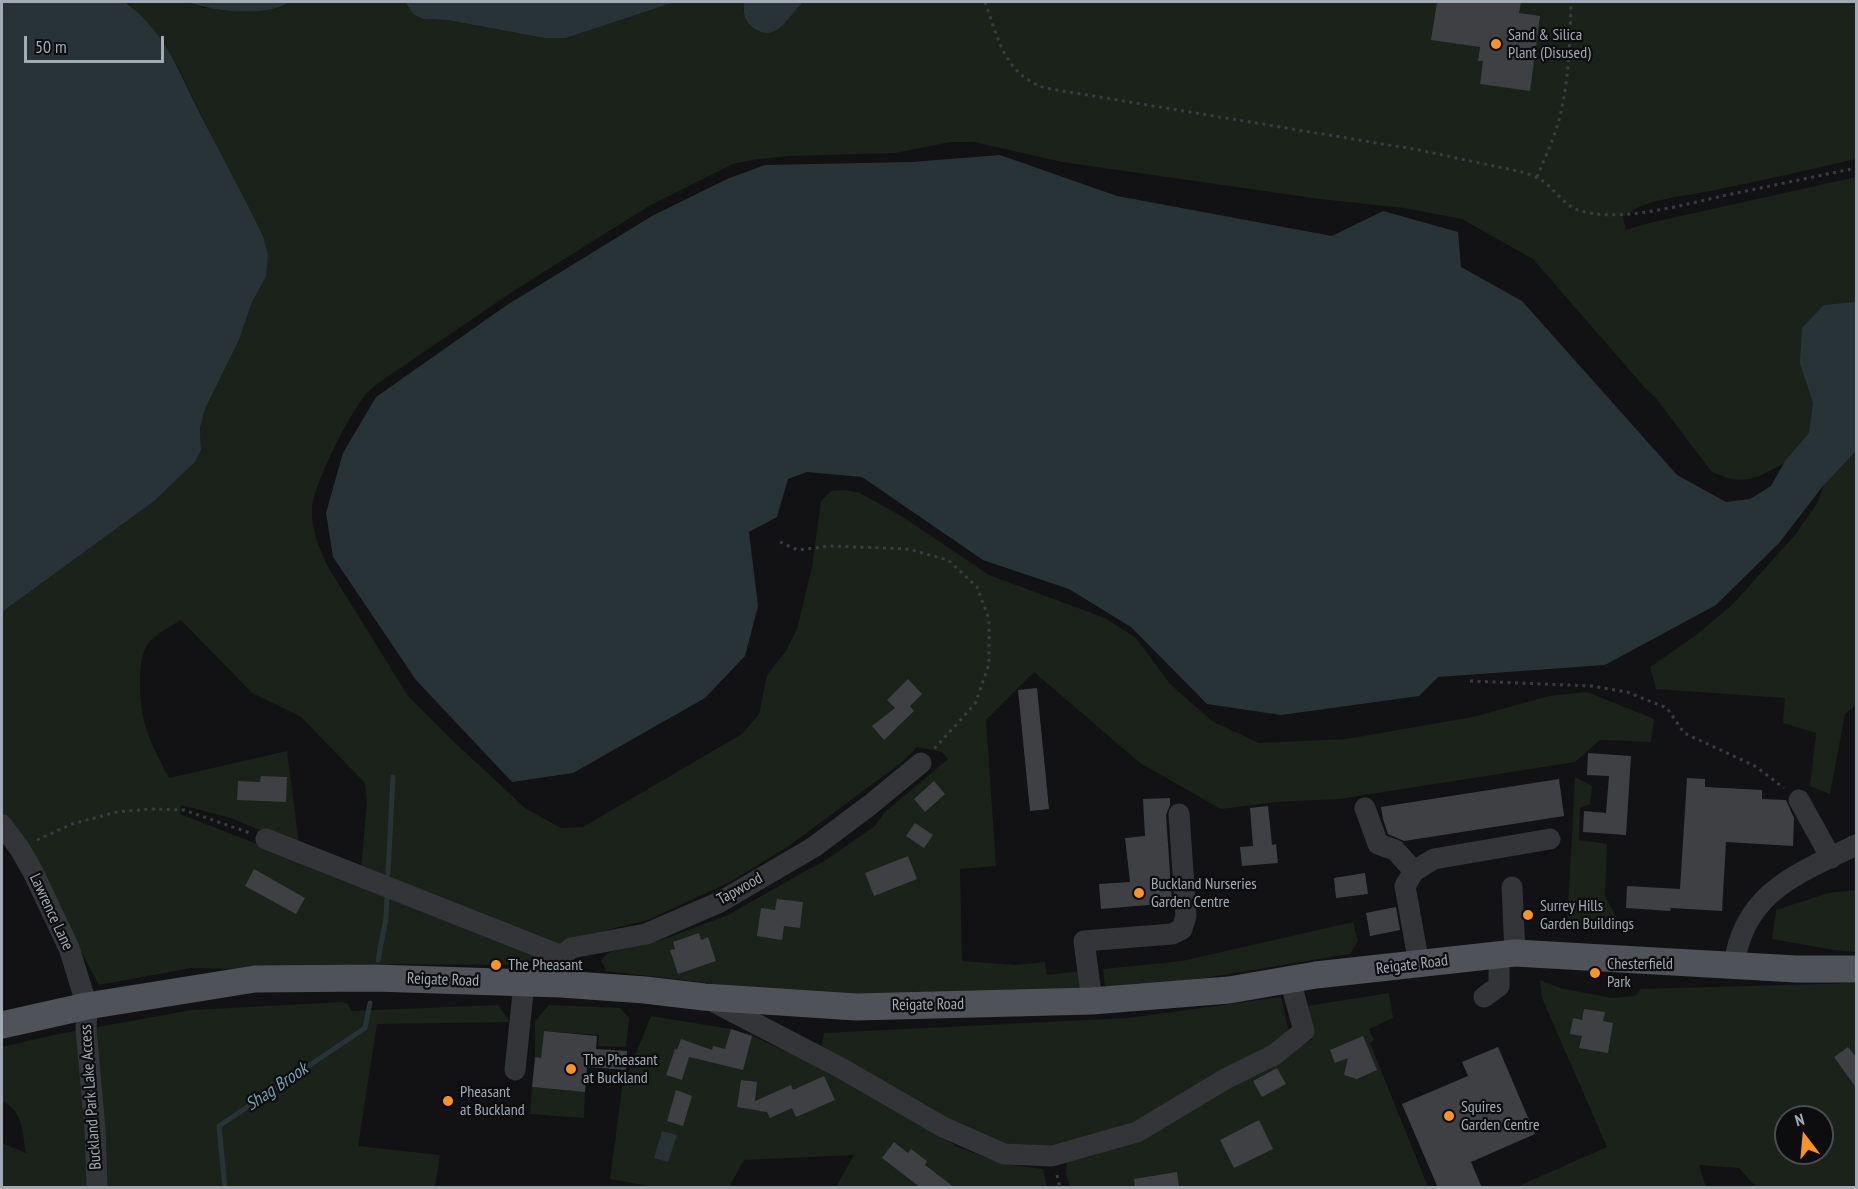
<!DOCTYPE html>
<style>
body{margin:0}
#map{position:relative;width:1858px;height:1189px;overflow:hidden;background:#121214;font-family:"PT Sans Narrow",sans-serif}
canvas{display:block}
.frame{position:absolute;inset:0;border:3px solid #a3abb5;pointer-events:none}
.north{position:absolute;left:1774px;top:1105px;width:60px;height:60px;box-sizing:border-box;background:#0d0d0f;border:2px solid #494c51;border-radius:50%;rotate:344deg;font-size:16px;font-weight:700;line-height:24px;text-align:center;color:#a3abb5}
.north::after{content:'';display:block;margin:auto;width:21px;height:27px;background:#f89426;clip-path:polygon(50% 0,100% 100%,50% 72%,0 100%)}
.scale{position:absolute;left:24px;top:36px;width:140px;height:27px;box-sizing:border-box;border:3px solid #a3abb5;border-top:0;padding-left:8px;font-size:18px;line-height:21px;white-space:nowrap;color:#a3abb5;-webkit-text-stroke:4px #0d0d0f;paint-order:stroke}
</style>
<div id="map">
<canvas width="1858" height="1189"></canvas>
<div class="frame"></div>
<div class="north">N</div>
<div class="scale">50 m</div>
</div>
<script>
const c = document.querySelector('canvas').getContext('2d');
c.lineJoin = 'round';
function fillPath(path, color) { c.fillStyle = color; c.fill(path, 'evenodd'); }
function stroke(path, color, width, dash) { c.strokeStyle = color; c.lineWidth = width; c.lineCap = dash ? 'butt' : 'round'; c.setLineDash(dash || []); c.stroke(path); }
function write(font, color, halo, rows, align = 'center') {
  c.font = font + ' "PT Sans Narrow",sans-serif'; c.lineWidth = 4.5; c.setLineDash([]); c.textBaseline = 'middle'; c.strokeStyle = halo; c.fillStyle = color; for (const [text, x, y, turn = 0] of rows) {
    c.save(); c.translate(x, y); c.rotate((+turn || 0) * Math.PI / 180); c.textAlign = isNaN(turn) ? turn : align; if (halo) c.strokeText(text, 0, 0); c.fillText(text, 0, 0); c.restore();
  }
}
const green = new Path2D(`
 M125,2H187L203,8L281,7L289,2H405L413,14L423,19L447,20L544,38H566L675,2H744L743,11L786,23L793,12L804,2H1856V159C1808,170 1759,181 1711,191C1682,197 1646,198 1623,217L1626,230L1645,224L1856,177V705L1845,714L1830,794L1810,786L1816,733L1783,723L1785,698L1656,689L1650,667L1695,636L1733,604L1795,535L1818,502L1823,486V472L1801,457C1764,468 1753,493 1711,471L1655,397L1645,388L1533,259L1462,219L1404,208L1320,199L1062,162L974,142H951L895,153L789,156L752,160L733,164L649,206L512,292L377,384C374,387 370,390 367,393C350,412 313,485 312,510C311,530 320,549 328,567L408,696L452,740L525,808L561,828L583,827L742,734L759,714L767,675L786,651L797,629L812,567L821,501L831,491L845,490L860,493L903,517L989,575L1105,618L1136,638L1170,684L1212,721L1259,743L1346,739L1473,717L1549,696L1587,692L1654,719L1651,742L1600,740L1575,762L1339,799L1276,802L1221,809L1140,763L1034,672L986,720L996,866L960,869L962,961L1016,965L1045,962L1047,975L1080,971L1081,989L826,995L748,988L606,971L601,960L610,952L667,938L728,915L809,869L823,862L875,826L885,812L948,759L942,752L917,747L901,763L789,846L730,882L648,920L583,936L564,943L522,965L363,964L280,970L191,968L99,985L70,931L2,817V612L153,501L195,462L201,450L200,428L205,409L239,340L252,302L266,277L263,236L252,214L198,110L179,68L131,6ZM181,620L252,693L301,717L365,783L367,802L361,868L357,883L180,814L181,805L231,818L283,840L299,844L287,751L169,778C150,741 140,724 140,681C140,667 141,652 150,641C158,633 171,626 181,620Z
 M1575,777L1592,786L1590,804L1580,808L1579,840L1607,844L1605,896L1616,917L1608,929L1567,927Z
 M1856,890V952L1834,950L1772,939L1776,910L1828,893Z
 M1353,922L1358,941L1350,954L1186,981L1105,987L1103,969L1182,961Z
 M1540,980L1560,988L1612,998L1635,996L1641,989L1856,983V1187H1756L1739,1168L1699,1165L1706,1187L1514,1188L1607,1147L1542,998ZM1786,1117H1822V1153H1786Z
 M1389,993L1393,1018L1369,1029L1374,1040L1370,1043L1428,1187L1070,1188L1066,1173L1067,1158L1297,1049L1312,1040L1307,1006Z
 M1281,997L1289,1032L1261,1054L1122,1128L1043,1147L1002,1146L931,1111L821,1049L824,1033L1128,1018Z
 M342,1002L348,1004L351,1011L498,1005L510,1022L377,1024L358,1146L440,1155L435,1187H2V1143L26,1153C22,1131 23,1111 2,1101V1047L53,1035L192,1010Z
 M549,1005L620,1008L629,1018L626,1047L598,1046L599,1035L544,1031L541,1058L535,1057V1021Z
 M651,1016L731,1029L752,1035L769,1044L813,1062L958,1147L1003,1164L1043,1169L1047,1187H836L854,1155L744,1160L729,1187H654L610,1179L622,1088Z
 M532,1087L585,1092L584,1118L530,1114Z`);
const water = new Path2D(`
 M2,2H125C166,33 179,72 201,116C222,156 243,195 263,236L268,255L266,277L252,302L239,340L205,409L200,428L201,450L195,462L154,501L2,612Z
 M187,2H289C266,18 212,11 187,2Z
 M405,2H675L566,38H544L447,20L423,19L413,14Z
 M744,2H804C788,14 778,46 752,27C744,21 743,11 744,2Z
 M1000,155L1117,196L1332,236L1383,211L1458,232L1461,267L1522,301L1677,475L1726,502L1750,499L1771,486L1785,461L1809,433L1813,403L1800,363L1802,328L1824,305L1856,302V451L1823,486L1779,543L1716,605L1605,665L1438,677L1419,696L1281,715L1207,704L1131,627L1069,589L983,560L862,477L807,472L788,479L777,517L749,532L758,606L745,656L705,698L573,773L512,782L416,680L333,557L326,513L343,453L376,397L507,305L652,216L727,179L765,165L912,162Z
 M662,1131L677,1135L668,1162L654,1158Z`);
const stream = new Path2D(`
 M388,874L393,777
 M378,960L386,918L387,896
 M225,1188L219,1126L365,1028L370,1003`);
const building = new Path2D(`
 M1437,2H1521L1519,13L1540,16L1530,91L1480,84L1483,61H1478L1480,47L1431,40Z
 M908,679L922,694L910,706L914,711L884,740L872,726L895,708L887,700Z
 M1037,688L1049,809L1030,811L1018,690Z
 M1588,753L1631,756L1626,835L1583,832L1584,811L1606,813L1609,776L1587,775Z
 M261,776L287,777L286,802L237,800L238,781L260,782Z
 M1687,778L1705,779V787L1762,790V799L1786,800L1794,818L1793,846L1726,842L1722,911L1671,908L1670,911L1626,908L1627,886L1680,889Z
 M1559,779L1564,816L1404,841L1388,834L1383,819L1381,807Z
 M934,781L945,794L925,812L914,799Z
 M1170,798V805L1166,815L1172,903L1101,909L1099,884L1130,882L1125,838L1145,836L1143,799Z
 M1268,806L1272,845L1276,844L1278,863L1242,866L1240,847L1253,846L1250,808Z
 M915,823L933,835L924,848L906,836Z
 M908,856L917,879L874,896L865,873Z
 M254,869L305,898L296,914L245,886Z
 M1365,873L1368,894L1336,898L1334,878Z
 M777,899L803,902L800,928L784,926L782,940L757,936L761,908L775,910Z
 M1396,907L1400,930L1370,936L1366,913Z
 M699,933L701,940L708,937L716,961L678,974L670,950L675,949L673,942Z
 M1584,1009L1605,1012L1603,1021L1613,1023L1608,1053L1579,1048L1582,1036L1570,1034L1573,1018L1582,1020Z
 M731,1029L752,1036L743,1070L689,1057L682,1080L666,1075L675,1049L677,1050L681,1039L712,1050L713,1046L725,1049Z
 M544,1031L597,1036L596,1049L627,1051L626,1070L587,1067L585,1092L532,1087L535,1057L541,1058Z
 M1363,1036L1377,1070L1357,1079L1344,1075L1348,1058L1335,1063L1330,1050Z
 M1498,1047L1535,1134L1471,1162L1482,1188H1438L1402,1104L1468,1076L1462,1062Z
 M1848,1047L1857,1058V1089L1834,1057Z
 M1277,1068L1286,1084L1262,1097L1253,1081Z
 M824,1076L835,1100L796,1117L792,1108L770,1118L767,1112L737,1107L741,1080L757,1082L755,1101L791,1085L793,1090Z
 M676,1090L692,1096L683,1126L667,1121Z
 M1259,1120L1273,1149L1234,1168L1220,1140Z
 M894,1142L908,1153L911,1149L927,1161L925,1165L955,1188H921L882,1158Z
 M1177,1172L1179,1188H1135L1134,1179Z`);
const path = new Path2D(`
 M985,2C998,38 1004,74 1045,88L1419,150L1522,172C1529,174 1537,177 1543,181C1555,190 1564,205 1578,210C1619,224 1685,204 1727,195C1770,186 1813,177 1856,168
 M1537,177C1545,157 1555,137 1560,116C1569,79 1570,41 1571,3
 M780,542L798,550L830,546L908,549L948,560L977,587L989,619V664L975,704L934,749
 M1470,681L1592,686L1627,692L1667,708L1684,733L1755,766L1784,788
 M37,840L72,824L117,812L150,809L184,810L250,833
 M1057,1175L1060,1188`);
const minor = new Path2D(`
 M1799,800L1831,858
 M1365,808L1378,844L1395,850L1414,871
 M2,825L20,849L33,872L69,948L87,1006L86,1029L95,1128L97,1188
 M266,839L562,956
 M1512,887L1515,953
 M1419,964L1405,886L1414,871L1434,859L1550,839
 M1734,965C1744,892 1797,874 1856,845
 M561,984L562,956L571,948L646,934L720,902L814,847L870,805L921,763
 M1484,997L1499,986V954
 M710,1000L841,1068L943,1127L1004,1154L1052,1156L1137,1132L1227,1078L1274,1055L1304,1031L1290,980
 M1092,1001L1084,941L1172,934L1182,929L1186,916L1179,814
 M515,1070L524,983`);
const major = new Path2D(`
 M2,1025L87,1006L255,979L375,978L561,984L645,990L704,997L856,1007L1092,1001L1229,990L1316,975L1515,953L1796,969H1856`);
const markers = [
 [1496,44,6,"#f89426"],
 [1139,893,6,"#f89426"],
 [1528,915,6,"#f89426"],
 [496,965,6,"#f89426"],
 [1595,973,6,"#f89426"],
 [571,1069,6,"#f89426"],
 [448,1101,6,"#f89426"],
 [1449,1116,6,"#f89426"]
];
const poiNames = [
 ["Sand & Silica",1508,35],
 ["Plant (Disused)",1508,53],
 ["Buckland Nurseries",1151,884],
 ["Garden Centre",1151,902],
 ["Surrey Hills",1540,906],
 ["Garden Buildings",1540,924],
 ["Chesterfield",1607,964],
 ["Park",1607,982],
 ["The Pheasant",508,965],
 ["The Pheasant",583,1060],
 ["at Buckland",583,1078],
 ["Pheasant",460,1092],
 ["at Buckland",460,1110],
 ["Squires",1461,1107],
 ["Garden Centre",1461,1125]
];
const streetNames = [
 ["Tapwood",740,889,-29],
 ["Lawrence Lane",51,912,65],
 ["Reigate Road",1412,965,-7],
 ["Reigate Road",443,980,2],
 ["Reigate Road",928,1005,-1],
 ["Buckland Park Lake Access",91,1097,-94]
];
const waterNames = [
 ["Shag Brook",277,1087,-34]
];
fillPath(green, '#1a221a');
fillPath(water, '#283338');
stroke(stream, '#283338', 5);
fillPath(building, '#3e4044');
stroke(path, '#393c40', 3, [3, 4.5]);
stroke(minor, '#333539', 21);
stroke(major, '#4f5258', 27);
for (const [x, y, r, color] of markers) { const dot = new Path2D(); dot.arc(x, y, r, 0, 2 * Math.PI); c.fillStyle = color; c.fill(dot); stroke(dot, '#0d0d0f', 2); }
write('16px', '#a3abb5', '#0d0d0f', poiNames, 'left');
write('16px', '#a3abb5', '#0d0d0f', streetNames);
write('italic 18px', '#789fb2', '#0d0d0f', waterNames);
</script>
